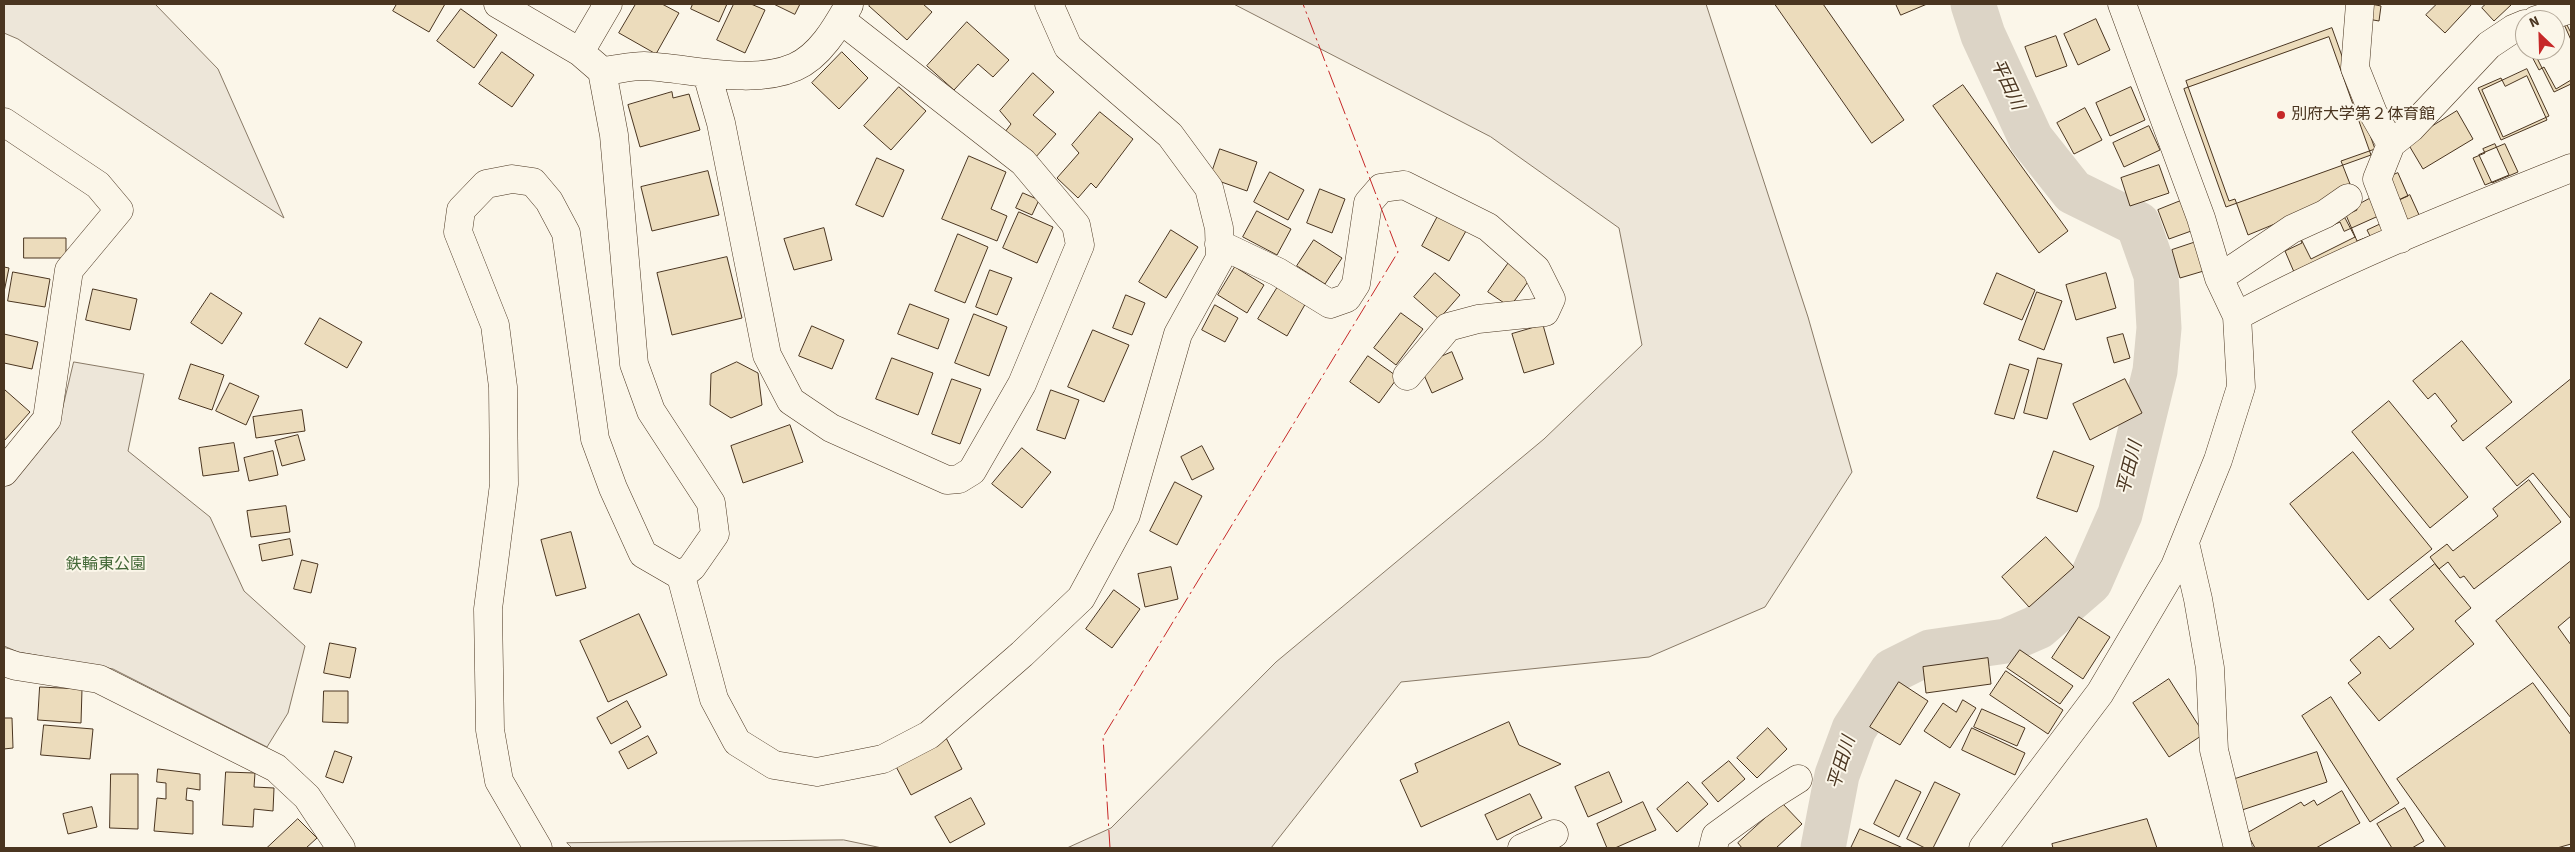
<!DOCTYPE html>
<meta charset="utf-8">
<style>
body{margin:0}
#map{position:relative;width:2575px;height:852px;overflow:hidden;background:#fbf6e9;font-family:"Source Sans 3",sans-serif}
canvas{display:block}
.frame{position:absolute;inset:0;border:5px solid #4a3520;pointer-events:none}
.north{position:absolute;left:2515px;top:10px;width:50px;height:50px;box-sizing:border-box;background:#fbf6e9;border:1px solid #b4a999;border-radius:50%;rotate:336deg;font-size:14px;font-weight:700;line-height:20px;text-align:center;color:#4a3520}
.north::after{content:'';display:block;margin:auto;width:18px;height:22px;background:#c62828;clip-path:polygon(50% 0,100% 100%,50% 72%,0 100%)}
</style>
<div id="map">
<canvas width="2575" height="852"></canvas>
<div class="frame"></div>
<div class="north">N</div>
</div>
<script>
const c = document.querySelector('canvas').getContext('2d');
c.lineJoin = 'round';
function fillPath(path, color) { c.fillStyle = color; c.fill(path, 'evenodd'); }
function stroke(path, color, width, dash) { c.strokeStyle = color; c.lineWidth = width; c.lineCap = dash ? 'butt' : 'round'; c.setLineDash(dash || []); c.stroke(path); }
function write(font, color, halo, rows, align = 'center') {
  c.font = font + ' "Source Sans 3","Noto Sans JP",sans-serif'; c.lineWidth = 4; c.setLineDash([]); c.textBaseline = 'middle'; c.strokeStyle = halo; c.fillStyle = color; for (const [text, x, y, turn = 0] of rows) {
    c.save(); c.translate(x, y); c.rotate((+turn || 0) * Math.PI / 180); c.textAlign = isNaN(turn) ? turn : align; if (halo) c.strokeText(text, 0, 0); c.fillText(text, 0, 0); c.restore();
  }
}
const green = new Path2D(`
 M4,4H155L218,69L284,218L18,39L4,33Z
 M1234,4H1706L1808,317L1852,472L1765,607L1649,657L1401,682L1271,848H1067L1111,828L1276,662L1544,439L1642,345L1619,228L1491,137Z
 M74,362L144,374L128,451L210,517L244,591L305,646L288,713L267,747L113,669L18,652L4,646V480L61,414Z
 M844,840L882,848H572L567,843Z`);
const river = new Path2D(`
 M1823,848L1837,775L1854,729L1892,671L1930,652L2006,641L2038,627L2090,582L2120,514L2155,371L2159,328L2156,275L2138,224L2073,192L2031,139L1983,35L1973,4`);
const building = new Path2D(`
 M397,4H445L429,32L393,11Z
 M636,4H662L679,13L656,54L619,33Z
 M693,4H727L719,22L691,9Z
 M734,4H751L765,10L745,53L717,40Z
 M774,4H800L795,14Z
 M871,4H923L932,12L907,40L869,6Z
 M1775,4H1823L1904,120L1872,143Z
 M1896,4H1927L1901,15Z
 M2371,4L2381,6L2379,21L2362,18Z
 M2437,4H2472L2445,33L2426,15Z
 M2486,4H2512L2494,21L2482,8Z
 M461,9L497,35L474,68L437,41Z
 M2563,17L2571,33V80L2556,89L2544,67L2539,70L2529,51L2555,50V21Z
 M2096,19L2110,50L2078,65L2064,34Z
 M967,22L1009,60L993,77L978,64L954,90L927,66Z
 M2563,22L2571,40V84L2554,92L2533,50H2555V25Z
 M2332,28L2375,149L2341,161L2350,184L2316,207L2248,235L2235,199L2229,201L2186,81Z
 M2056,36L2067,66L2036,77L2025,47Z
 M2329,37L2371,155L2226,207L2184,89Z
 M502,52L534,75L512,107L479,84Z
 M842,52L868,78L839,109L812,83Z
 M2527,69L2549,116L2503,137L2482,90Z
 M1033,73L1054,92L1033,115L1056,134L1035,158L1005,132L1011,124L1000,111Z
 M2527,76L2547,120L2501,140L2478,88L2501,78L2505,86Z
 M1963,85L2068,231L2039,253L1933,106Z
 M899,87L926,111L891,150L864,126Z
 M2131,87L2145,120L2110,136L2096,103Z
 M672,92L673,98L689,94L700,130L640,147L628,105Z
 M2085,108L2102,140L2074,154L2057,123Z
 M2457,111L2473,139L2423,169L2407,142Z
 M1100,112L1133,139L1096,188L1091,183L1078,198L1057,178L1079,153L1072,145Z
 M2149,126L2160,150L2124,167L2113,143Z
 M2495,144L2509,175L2485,185L2473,158L2485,153L2483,149Z
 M2505,144L2518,172L2492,183L2479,155Z
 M1220,149L1257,162L1247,191L1210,178Z
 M969,156L1006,172L991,209L1007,216L997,241L942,219Z
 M877,158L904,170L883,217L856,205Z
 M2159,165L2169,193L2130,206L2121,178Z
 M708,171L719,215L652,231L641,187Z
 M1270,172L1304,190L1288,220L1254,202Z
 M2398,173L2408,196L2392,203L2382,180Z
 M1320,189L1345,199L1332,233L1307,223Z
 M1023,193L1039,200L1032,215L1016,208Z
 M2410,195L2420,217L2399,227L2389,205Z
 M2371,198L2382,223L2367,230L2370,236L2357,241L2346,215L2357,210L2356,206Z
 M2183,200L2194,230L2169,239L2158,210Z
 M1257,211L1291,229L1277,255L1243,237Z
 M1019,212L1053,227L1037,263L1003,248Z
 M1438,216L1466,231L1449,261L1422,246Z
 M2377,217L2392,230L2294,272L2285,251L2302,243L2300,239L2340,222L2344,231Z
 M2345,218L2355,237L2311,259L2301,239Z
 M824,228L832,260L794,270L784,239Z
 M1171,230L1198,247L1166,298L1139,282Z
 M958,234L988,247L965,303L935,291Z
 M24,238H66V258H24Z
 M1314,240L1342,258L1325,284L1297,266Z
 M2199,241L2207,270L2180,278L2172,250Z
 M727,257L742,318L672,335L657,273Z
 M1510,261L1532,276L1510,307L1488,292Z
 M4,267L9,268L4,292Z
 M1235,267L1264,285L1247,313L1218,295Z
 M990,270L1012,278L997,315L976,307Z
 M13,272L50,279L45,307L8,301Z
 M1435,273L1460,295L1439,319L1414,297Z
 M1997,273L2035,290L2022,320L1984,304Z
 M2106,273L2116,308L2076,320L2066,285Z
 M1279,285L1307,301L1287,336L1258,319Z
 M93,289L137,299L130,330L86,320Z
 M2037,292L2062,301L2044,350L2019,340Z
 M211,293L242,313L222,344L191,323Z
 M1126,295L1145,303L1132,335L1113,328Z
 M910,304L949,319L938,349L898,334Z
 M1215,305L1238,318L1225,342L1202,330Z
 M1401,313L1423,329L1396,365L1374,348Z
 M974,314L1007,327L989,376L955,363Z
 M320,318L362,342L347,368L305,344Z
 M1543,325L1554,364L1524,373L1512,334Z
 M812,326L844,340L832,369L799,356Z
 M1093,330L1129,345L1104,402L1068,387Z
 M4,334L38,342L32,369L4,363Z
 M2123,334L2130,358L2114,363L2107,338Z
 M2462,341L2512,402L2463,441L2451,426L2457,421L2435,393L2428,399L2413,381Z
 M1452,352L1463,379L1432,393L1420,366Z
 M1368,356L1398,377L1379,403L1350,382Z
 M892,358L933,373L918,415L876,399Z
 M2038,358L2062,364L2047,419L2024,413Z
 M737,362L758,373L762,405L731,418L710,405L711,374Z
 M191,364L224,375L212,410L179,399Z
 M2010,364L2029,370L2014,419L1995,414Z
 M952,379L981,389L960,444L932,434Z
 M2125,379L2142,413L2090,440L2073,404Z
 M2571,379V519L2533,473L2517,486L2486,448Z
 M230,383L259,396L246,425L216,411Z
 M5,390L30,412L4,441V392Z
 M1051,390L1079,400L1065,439L1037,430Z
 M2389,401L2468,497L2430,528L2352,432Z
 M302,410L305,431L256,438L253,417Z
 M790,425L803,462L743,483L731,446Z
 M298,435L305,460L282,466L275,441Z
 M234,443L239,471L203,476L199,448Z
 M1202,446L1214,469L1192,480L1181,457Z
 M1022,448L1051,472L1022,508L992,484Z
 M273,451L278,475L249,481L244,458Z
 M2054,451L2094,466L2077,512L2037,498Z
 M2353,452L2432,549L2368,600L2290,504Z
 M2529,480L2561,522L2474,589L2464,576L2460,578L2448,562L2439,569L2430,557L2447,544L2453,551L2498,516L2493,509Z
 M1175,482L1202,496L1177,545L1150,531Z
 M286,506L290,532L251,537L247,511Z
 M571,532L586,588L556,596L541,540Z
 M2046,537L2074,567L2029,607L2002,577Z
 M290,539L293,555L262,561L259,545Z
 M302,560L318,564L311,593L294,589Z
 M2571,561V616L2558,627L2571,645V718L2496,621Z
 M2435,564L2471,608L2455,621L2474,644L2379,721L2348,683L2361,673L2350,660L2379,636L2390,649L2414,629L2390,600Z
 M1171,567L1178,599L1145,607L1138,574Z
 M1114,590L1140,609L1112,648L1086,629Z
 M639,614L667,675L608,702L580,641Z
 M2079,617L2110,637L2083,679L2052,658Z
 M330,643L356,648L350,678L324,673Z
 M2020,650L2073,686L2060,704L2007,668Z
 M1988,658L1991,684L1926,693L1923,667Z
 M2006,671L2063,710L2048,734L1990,695Z
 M2169,679L2204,734L2169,757L2133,703Z
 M1899,682L1928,701L1900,745L1870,727Z
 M2533,683L2571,735V844L2557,848H2446L2397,779Z
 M40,687L82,689L81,723L38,720Z
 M324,691H348V723L323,722Z
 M2331,697L2399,803L2370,822L2302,716Z
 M1963,700L1976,708L1950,748L1924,731L1943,703L1956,712Z
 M627,701L641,727L611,744L597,718Z
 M1982,709L2025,728L2017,746L1974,727Z
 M4,718H12L13,748L4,749Z
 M1509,722L1519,745L1561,764L1421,827L1400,780L1418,772L1415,764Z
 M44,725L93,729L90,759L41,755Z
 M1768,728L1787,749L1757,778L1737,758Z
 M1972,728L2025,753L2015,775L1962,750Z
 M943,732L962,769L911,795L892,759Z
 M648,736L657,753L628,769L619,752Z
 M335,751L352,757L343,783L326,777Z
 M2317,752L2327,782L2242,810L2232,780Z
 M1729,761L1745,779L1718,802L1702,783Z
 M158,769L200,774V790L187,788L186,800L193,801V834L154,831L157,798L166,799V783L157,782Z
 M226,772L255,773L254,787L274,788L273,811L254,809L253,827L223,825Z
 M1609,772L1622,802L1588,817L1575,787Z
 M111,774H138V829L110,828Z
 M1896,780L1921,792L1899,837L1874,824Z
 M1688,782L1708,804L1677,832L1657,809Z
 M1935,782L1960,794L1933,848H1925L1907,839Z
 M2342,791L2360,823L2316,848H2255L2247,833L2301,802L2304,806L2314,800L2317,805Z
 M1530,794L1542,818L1497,840L1485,815Z
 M971,798L985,824L950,843L935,817Z
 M1643,802L1656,830L1615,848H1607L1597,824Z
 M1782,803L1802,824L1776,848H1742L1738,843Z
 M92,807L97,827L68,834L63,814Z
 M2405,808L2424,841L2412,848H2392L2377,824Z
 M298,819L317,838L306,848H267Z
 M2147,819L2157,848H2053L2052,844Z
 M1860,829L1903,848H1851Z`);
const minor = new Path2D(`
 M498,4L580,52L602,71L614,135L634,364L651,411L711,503L715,534L692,567L681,576L643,554L613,488L595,439L566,233L549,201L533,182L512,179L486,184L461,210L458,232L495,325L503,387L504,484L488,609L490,730L499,781L538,848
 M2360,4L2355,68L2373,113L2391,144
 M2536,20L2571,9
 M580,52L608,4
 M602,71C616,70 630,66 644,66C689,68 752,86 795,67C820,56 836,28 849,5
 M707,74L721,123L767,355L791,401L831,428L947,480L959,479L972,471L1022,384L1080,245L1076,225L1023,162L841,20
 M4,122L98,185L119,210L69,270L47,419L4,472
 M2400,239L2377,179L2391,144L2411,128L2489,45L2513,29L2525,24
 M1219,244L1278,272L1330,304L1347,298L1356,284L1368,203L1381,188L1404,185L1488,227L1536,269L1551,299L1545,312L1478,319L1448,327L1407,376
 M2219,278L2292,229L2325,214L2348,198
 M2237,316C2344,258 2459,213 2571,168
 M2185,543L2198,599L2210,668L2214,750L2238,848
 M681,576L714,699L737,742L774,765L817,772L883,759L929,735L1022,654L1081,598L1126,515L1178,334L1220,258L1219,228L1209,188L1170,135L1068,47L1049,4
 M4,662L16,666L99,679L276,768L307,797L341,848
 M1522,848L1554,834
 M1713,848L1716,836L1771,796L1798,779
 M1983,848L2100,693L2175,566L2218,460L2241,387L2237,316L2219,278L2201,218L2122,4`);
const power = new Path2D(`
 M1110,848L1103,737L1398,252L1303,4`);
const markers = [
 [2281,115,5,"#c62828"]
];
const poiNames = [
 ["別府大学第２体育館",2291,115]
];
const parkNames = [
 ["鉄輪東公園",106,565]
];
const waterNames = [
 ["平田川",2006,85,65],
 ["平田川",2131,468,-76],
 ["平田川",1843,763,-73]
];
fillPath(green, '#ede6d9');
stroke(green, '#887966', 1);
stroke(river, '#dcd4c6', 45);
fillPath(building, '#ecdcbc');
stroke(building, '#4a3520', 1);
stroke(minor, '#4a3520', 29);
stroke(minor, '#fbf6e9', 28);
stroke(power, '#c62828', 1, [18, 4, 2.5, 4]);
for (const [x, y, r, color] of markers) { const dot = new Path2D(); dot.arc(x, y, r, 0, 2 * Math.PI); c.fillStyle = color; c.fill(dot); stroke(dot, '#fbf6e9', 2); }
write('16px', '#4a3520', '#fbf6e9', poiNames, 'left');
write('16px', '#436837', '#fbf6e9', parkNames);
write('italic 18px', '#4a3520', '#fbf6e9', waterNames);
</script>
